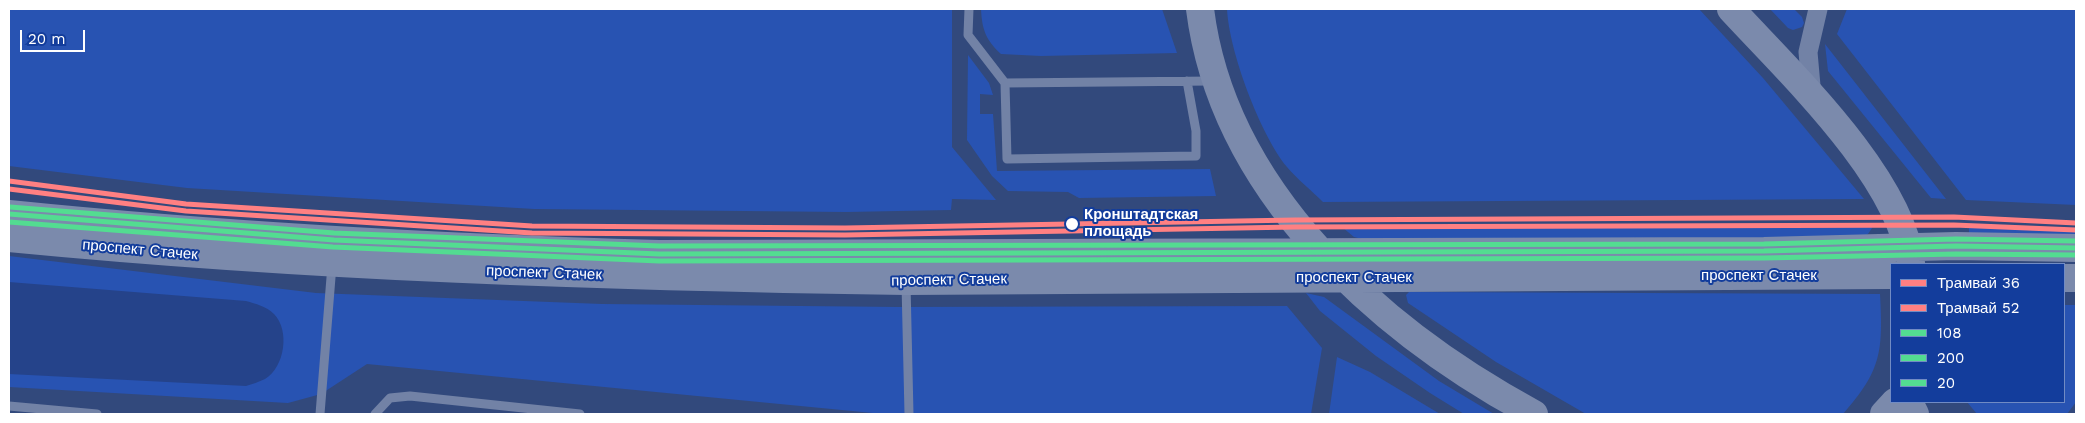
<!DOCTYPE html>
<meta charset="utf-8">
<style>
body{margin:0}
#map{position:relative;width:2085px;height:423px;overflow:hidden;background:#32497c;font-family:"Work Sans",sans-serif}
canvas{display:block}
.frame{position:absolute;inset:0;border:10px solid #fff;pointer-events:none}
.legend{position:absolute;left:1890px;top:263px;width:175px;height:140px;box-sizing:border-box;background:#133d9c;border:1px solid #718bc4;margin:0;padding:6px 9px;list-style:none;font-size:15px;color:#fff}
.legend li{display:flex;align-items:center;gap:10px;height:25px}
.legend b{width:25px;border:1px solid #718bc4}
.scale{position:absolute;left:20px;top:30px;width:65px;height:22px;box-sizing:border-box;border:2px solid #fff;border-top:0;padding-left:6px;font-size:15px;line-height:18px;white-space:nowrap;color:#fff;-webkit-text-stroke:4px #133d9c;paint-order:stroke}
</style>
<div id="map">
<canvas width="2085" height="423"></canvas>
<div class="frame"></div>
<ul class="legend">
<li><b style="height:6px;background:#ff8082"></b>Трамвай 36</li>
<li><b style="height:6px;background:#ff8082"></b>Трамвай 52</li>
<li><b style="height:6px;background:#53dc91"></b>108</li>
<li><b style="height:6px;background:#53dc91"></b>200</li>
<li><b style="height:6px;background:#53dc91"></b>20</li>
</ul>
<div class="scale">20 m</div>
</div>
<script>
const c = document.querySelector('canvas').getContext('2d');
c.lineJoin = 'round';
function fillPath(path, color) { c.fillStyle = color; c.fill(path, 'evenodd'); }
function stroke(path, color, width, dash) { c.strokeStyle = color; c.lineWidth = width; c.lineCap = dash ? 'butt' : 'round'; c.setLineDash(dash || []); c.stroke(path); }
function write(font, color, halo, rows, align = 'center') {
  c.font = font + ' "Work Sans",sans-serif'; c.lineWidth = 4; c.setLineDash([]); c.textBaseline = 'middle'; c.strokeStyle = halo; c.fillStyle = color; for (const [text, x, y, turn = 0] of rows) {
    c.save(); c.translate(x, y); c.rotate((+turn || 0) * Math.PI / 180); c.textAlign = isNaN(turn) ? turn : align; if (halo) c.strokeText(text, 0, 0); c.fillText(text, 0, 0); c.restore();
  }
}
const green = new Path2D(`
 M9,9H952V147L996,200L952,199L951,210L846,212L534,209L187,188L9,166Z
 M981,9H1162L1177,53L1041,56L1001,54C986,40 982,30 981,9Z
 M1227,9H1699L1763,78L1864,199L1323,202C1311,190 1297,179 1287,167C1260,134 1229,51 1227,9Z
 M1770,9H1794L1802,17L1804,23L1802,27L1793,30L1788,28Z
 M1847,9H2076V205L1966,200L1837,34Z
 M1825,44L1946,199L1931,198L1828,71Z
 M968,55L989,83L993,95L980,94V114H993L997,171L1210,169L1216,196L1079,198L1068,192L1008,191L992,176L967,140Z
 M1580,224L1874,225L1868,234L1862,238L1362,239L1354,237L1342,227Z
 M1969,226L2076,229V240L1969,236Z
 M9,256L316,293L602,304L899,307L1287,306L1322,348L1311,414H883L367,364L321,394L288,403L9,387Z
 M1409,292L1880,294C1883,351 1882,370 1843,414H1586L1496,362L1408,303L1406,295Z
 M1306,293L1324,297L1439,381L1494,414H1464L1430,393L1376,356L1320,311Z
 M2064,305H2076V402L2067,414H1977L1967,402H2064Z
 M1337,357L1370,372L1440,414H1329Z`);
const water = new Path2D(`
 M9,282L246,301C256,304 266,306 274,314C290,330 285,367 265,379C259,382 252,384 246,386L9,374Z`);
const lane = new Path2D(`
 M969,9L968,35L1005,83L1007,159L1196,156V131L1187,81
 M1005,83L1212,81
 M906,284L909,414
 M9,406L97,414
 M320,414L332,265
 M375,414L390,398L410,396L580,414`);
const street = new Path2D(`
 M1812,97L1808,52L1818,9`);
const primary = new Path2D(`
 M1200,9C1223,192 1380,331 1534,414
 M1731,9C1789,72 1900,176 1911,263
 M9,214C225,236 442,248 659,254L1764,251L1956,246L2076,248
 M9,238C309,267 605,277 906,281L1891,275
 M2064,278H2076
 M1909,402L1915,414
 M1884,414L1895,402`);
const bus1 = new Path2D(`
 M9,214L334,240L659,254L1764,251L1956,246L2076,248`);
const bus2 = new Path2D(`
 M9,222L333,247L659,261L1764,258L1956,254L2076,255`);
const bus3 = new Path2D(`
 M10,207L334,233L659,246L1764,244L1956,239L2076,241`);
const tram1 = new Path2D(`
 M9,181L186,204L532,226L845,228L1295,220L1954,217L2076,223`);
const tram2 = new Path2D(`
 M9,189L186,211L532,233L845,235L1295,227L1954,225L2076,230`);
const markers = [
 [1072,224,7,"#fff"]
];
const stopNames = [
 ["Кронштадтская",1084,215],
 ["площадь",1084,232]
];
const streetNames = [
 ["проспект Стачек",140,250,5],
 ["проспект Стачек",544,273,2],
 ["проспект Стачек",1759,276],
 ["проспект Стачек",1354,278],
 ["проспект Стачек",949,280,-1]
];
fillPath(green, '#2853b2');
fillPath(water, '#25438a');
stroke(lane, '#7282a6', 9);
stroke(street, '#7282a6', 19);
stroke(primary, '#7b8aac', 28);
stroke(bus1, '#53dc91', 5);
stroke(bus2, '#53dc91', 5);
stroke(bus3, '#53dc91', 5);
stroke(tram1, '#ff8082', 5);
stroke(tram2, '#ff8082', 5);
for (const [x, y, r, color] of markers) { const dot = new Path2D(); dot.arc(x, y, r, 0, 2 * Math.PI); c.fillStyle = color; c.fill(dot); stroke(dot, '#133d9c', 2); }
write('bold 15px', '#fff', '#133d9c', stopNames, 'left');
write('15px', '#fff', '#133d9c', streetNames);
</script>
